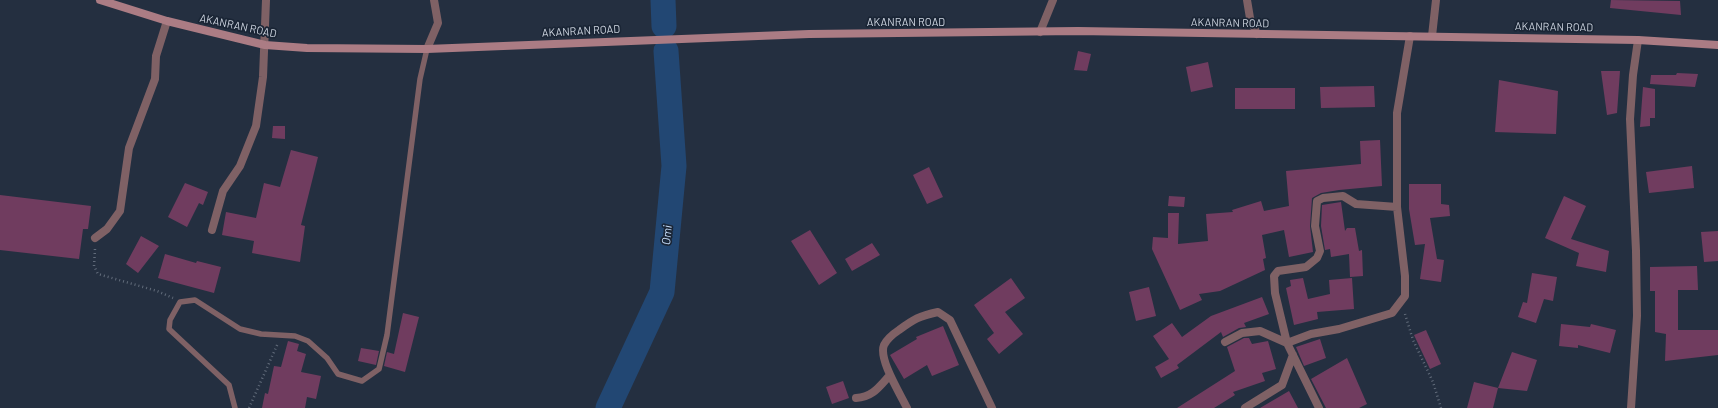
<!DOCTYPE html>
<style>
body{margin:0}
canvas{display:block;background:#242f40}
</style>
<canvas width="1718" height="408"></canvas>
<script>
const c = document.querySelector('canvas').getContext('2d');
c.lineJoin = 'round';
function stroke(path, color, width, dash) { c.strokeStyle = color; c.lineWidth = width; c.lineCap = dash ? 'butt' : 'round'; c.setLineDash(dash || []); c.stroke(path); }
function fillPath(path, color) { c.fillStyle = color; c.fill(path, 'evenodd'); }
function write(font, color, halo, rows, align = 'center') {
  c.font = font + ' Barlow,sans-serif'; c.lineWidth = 3.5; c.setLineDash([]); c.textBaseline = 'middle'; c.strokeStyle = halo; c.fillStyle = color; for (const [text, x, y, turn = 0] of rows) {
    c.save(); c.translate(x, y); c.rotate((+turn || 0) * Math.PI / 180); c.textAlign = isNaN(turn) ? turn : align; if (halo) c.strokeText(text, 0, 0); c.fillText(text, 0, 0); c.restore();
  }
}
const river = new Path2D(`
 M663,0L664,26
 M608,408L662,292L674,166L666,51`);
const building = new Path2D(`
 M1611,0L1680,1L1681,15L1610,8Z
 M1078,51L1091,54L1087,71L1074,70Z
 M1208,62L1213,87L1191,92L1186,67Z
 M1601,71H1620L1617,113L1607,115Z
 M1677,73L1698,74L1695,87L1650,84L1651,75H1676Z
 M1499,80L1558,91L1556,134L1495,132Z
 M1374,86L1375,107L1321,108L1320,87Z
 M1643,87L1655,89V118H1650V126L1640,127Z
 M1235,88H1295V109H1235Z
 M273,126H285V139L272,138Z
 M1380,140L1382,186L1339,190L1321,193L1312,198L1310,226L1313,252L1289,257L1284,230L1262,235L1266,258L1263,259L1265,270L1220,291L1199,294L1202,300L1180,310L1152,249L1153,237L1168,238V213H1179L1178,244L1208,241L1206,214L1233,212L1232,210L1261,201L1264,211L1289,206L1286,171L1361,164L1360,141Z
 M291,150L318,157L301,225L305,226L300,262L252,253L254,241L222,235L226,212L256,218L264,183L280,187Z
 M1692,166L1694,188L1649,193L1646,172Z
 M929,167L943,197L927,204L913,175Z
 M185,183L208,192L203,205L199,203L187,227L168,217Z
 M1409,184H1441V204L1449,205L1450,216L1430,218L1437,259L1444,260L1441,282L1420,279L1425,244L1415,245L1409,209Z
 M0,195L91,206L88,229H83L79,259L0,250Z
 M1169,196L1185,197L1184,207L1168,206Z
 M1564,196L1586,206L1571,239L1609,251L1606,272L1576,266L1579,253L1545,238Z
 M1341,202L1345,231L1347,228H1355L1359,251L1362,250L1363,276L1350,277L1349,254L1331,257L1330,249L1325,250L1321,226L1322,205Z
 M810,230L837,273L819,285L791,241Z
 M1718,231V261L1704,262L1701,232Z
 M141,236L159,246L138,273L126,264Z
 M872,243L880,255L852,271L845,259Z
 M165,254L196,263L197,261L221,267L214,293L158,278Z
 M1697,266L1698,290H1678V330H1718V355L1665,361L1666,334L1655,332V291H1650V267Z
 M1532,273L1557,277L1553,301L1544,299L1536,323L1518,317L1523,302L1527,303Z
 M1011,278L1025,298L1005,312L1023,334L999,354L987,339L994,333L974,305Z
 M1303,278L1308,299L1330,294L1329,280L1352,278L1354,309L1317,312L1318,319L1294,325L1286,288L1291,286L1290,280Z
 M1149,287L1156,316L1136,321L1129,292Z
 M1262,297L1269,314L1244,323L1246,327L1239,328L1223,337L1221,332L1177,365L1179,368L1161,378L1155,367L1169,359L1153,336L1172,323L1182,337L1211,316Z
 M403,313L419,317L405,372L384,366L387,352L394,354Z
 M1561,324L1590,327L1591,324L1616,330L1610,353L1578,345V348L1559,346Z
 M943,326L959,365L932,376L927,365L904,379L890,355L917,339L916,337Z
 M1426,330L1441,364L1430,369L1414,335Z
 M1244,338H1249L1252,344L1268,341L1276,369L1262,373L1265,381L1233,392L1235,395L1214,408H1177L1235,371L1227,347Z
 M1320,339L1326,358L1304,366L1296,347Z
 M288,341L299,344L297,351L306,354L301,372L321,376L316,399L307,397L305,408H262L265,393L268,394L274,366L281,367Z
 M361,348L379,351L376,365L358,361Z
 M1512,352L1537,360L1527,391L1498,388Z
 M1347,358L1367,404L1359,408H1326L1311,379Z
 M843,381L849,398L832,404L826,387Z
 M1474,382L1498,388L1493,408H1467Z
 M1289,391L1298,408H1260Z`);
const path = new Path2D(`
 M95,249L94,266L98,274L157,291L173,298
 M1405,314L1413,340L1433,382L1441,408
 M249,408L278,343`);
const service = new Path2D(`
 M235,408L229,385L169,329L170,320L180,302L195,300L240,329L261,334L295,336L308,341L327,358L338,374L362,381L379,369L387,335L420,79L427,49`);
const minor = new Path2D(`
 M1247,0L1250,18L1257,34
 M1040,32L1053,0
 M1432,36L1436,0
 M427,49L438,23L434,0
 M1397,207L1356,204L1343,196L1323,198L1317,201L1315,226L1320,251L1317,258L1306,267L1278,271L1274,276L1275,293L1287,343L1311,334L1339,329L1392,313L1405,296V276L1397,207V113L1410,36
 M212,230L223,191L240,166L256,126L263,77L266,0
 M95,238L107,229L120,211L129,148L155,79L156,56L167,21
 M1225,342L1242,333L1260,331L1287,343L1319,408
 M856,398C873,397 879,387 890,375
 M907,408C901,395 878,359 884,345C887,339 893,334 899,330C914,319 919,316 938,312L950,320L992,408
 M1245,408L1282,385L1293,355
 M1631,408L1637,316L1636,251L1630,119L1633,75L1638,40`);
const secondary = new Path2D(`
 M100,0L167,21L265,45L307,48L427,49L809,34L1078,31L1638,40L1718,45`);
const streetNames = [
 ["AKANRAN ROAD",906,22],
 ["AKANRAN ROAD",1230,23,1],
 ["AKANRAN ROAD",238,26,12],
 ["AKANRAN ROAD",1554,27,1],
 ["AKANRAN ROAD",581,31,-3]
];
const waterNames = [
 ["Omi",667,235,-85]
];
stroke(river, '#224773', 25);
fillPath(building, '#703c5f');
stroke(path, '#616b7a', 2.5, [1, 3]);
stroke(service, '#7f6165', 5.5);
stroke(minor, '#7f6165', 8);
stroke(secondary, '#ab7c84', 8);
write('11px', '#ced5e0', '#1a2535', streetNames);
write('italic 12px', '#c5dcf9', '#1a2535', waterNames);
</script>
